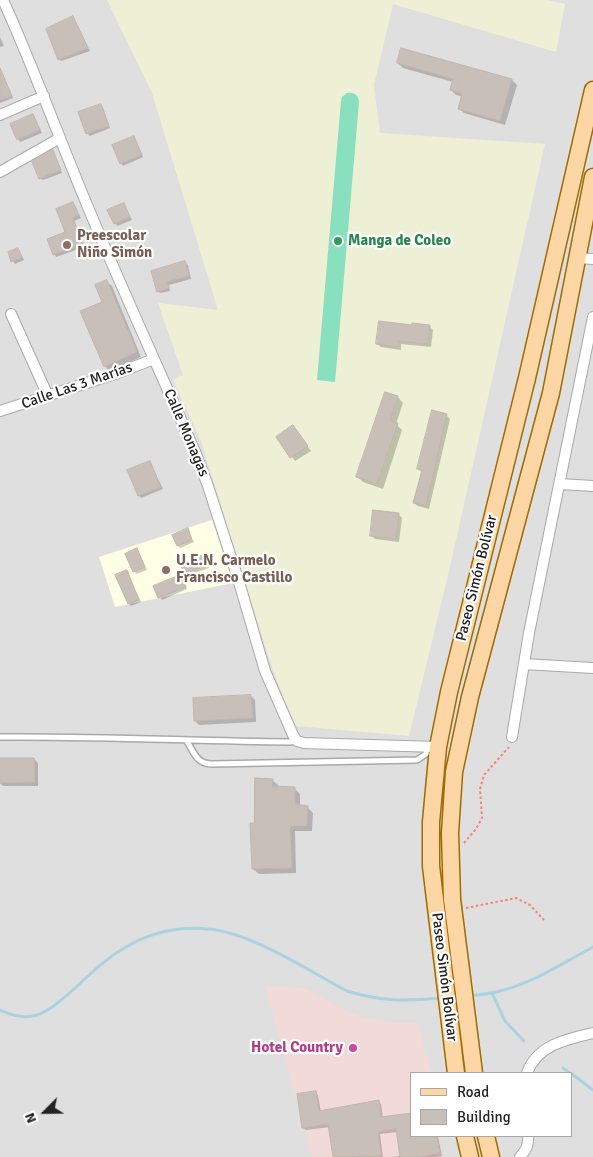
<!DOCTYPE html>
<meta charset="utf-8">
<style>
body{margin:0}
#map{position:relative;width:593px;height:1157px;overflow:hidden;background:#f2efe9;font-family:Signika,sans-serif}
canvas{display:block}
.legend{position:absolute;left:410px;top:1072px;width:162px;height:65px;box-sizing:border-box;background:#fff;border:1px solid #a7a7a7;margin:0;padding:6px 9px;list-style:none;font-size:15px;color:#222}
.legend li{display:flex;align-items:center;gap:10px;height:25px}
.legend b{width:25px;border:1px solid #a7a7a7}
.north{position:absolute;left:20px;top:1087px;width:50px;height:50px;-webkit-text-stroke:4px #fff;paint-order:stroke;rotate:247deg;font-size:14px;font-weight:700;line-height:20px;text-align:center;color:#222}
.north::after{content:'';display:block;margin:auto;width:18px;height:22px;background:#222;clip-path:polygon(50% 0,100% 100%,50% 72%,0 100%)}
</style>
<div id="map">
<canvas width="593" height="1157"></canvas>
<ul class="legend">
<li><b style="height:6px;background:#fcd6a4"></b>Road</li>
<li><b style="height:14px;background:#c7bfb8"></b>Building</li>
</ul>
<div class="north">N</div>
</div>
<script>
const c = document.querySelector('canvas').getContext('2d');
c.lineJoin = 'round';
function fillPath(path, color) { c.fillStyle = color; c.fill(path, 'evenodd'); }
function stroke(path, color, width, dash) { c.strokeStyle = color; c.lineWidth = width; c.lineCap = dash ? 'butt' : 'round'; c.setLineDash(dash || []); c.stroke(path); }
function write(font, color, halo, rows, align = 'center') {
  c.font = font + ' Signika,sans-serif'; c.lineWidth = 4.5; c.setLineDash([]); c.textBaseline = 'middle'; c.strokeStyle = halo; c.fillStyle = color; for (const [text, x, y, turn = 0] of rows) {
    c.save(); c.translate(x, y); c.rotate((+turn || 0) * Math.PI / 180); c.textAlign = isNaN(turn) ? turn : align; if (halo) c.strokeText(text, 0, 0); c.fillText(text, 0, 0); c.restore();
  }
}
const residential = new Path2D(`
 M0,0H593V1157H0ZM412,1073H572V1136H412Z`);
const commercial = new Path2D(`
 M265,986L304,988L348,1012L358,1016L390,1022L417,1023L432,1073H412V1136H440L441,1157H312Z`);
const education = new Path2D(`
 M212,520L233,583L115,607L99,557Z`);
const farmland = new Path2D(`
 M107,0H547L565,4L556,52L393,4L374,85L380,133L545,144L449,571L409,736L296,726L284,700L268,655L201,441L173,380L183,375L158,303L218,310L152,93Z`);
const pitch = new Path2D(`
 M347,93C354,92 358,95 359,102L335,382L317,380L341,101L342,97Z`);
const shadow = new Path2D(`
 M73,18L90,51L61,61L59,59Z
 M0,37L4,46L0,47Z
 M398,63L458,64L512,80L517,85L505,125L464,113L459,108L463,97L456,95L451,90L453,82L403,68Z
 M5,83L13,98L0,103V85Z
 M100,105L103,108L110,128L90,136L87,133Z
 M33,115L42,133L20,142L18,139Z
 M133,137L143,157L123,166L121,163Z
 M52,152L62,173L43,180L40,178Z
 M73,203L81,218L74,221L84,247L56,257L48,240L67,233Z
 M124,205L132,220L117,226L109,211Z
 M18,249L24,260L15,264L9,253Z
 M185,263L188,265L191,279L169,285L170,291L160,293L158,291Z
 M107,282L112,286L141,357L109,371L105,366L104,303Z
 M429,326L433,330L431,347L401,344V350L381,347L377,344Z
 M386,393L398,397L403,403L396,424L402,430L383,489L363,482L358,477Z
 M446,415L450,419L429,509L418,506L414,503L423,473L418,469Z
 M293,427L311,451L295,461L278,437Z
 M150,463L163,489L141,498L139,495Z
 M398,514L402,518L399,542L375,539L371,535Z
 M187,530L194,542L180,548L178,546Z
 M137,550L147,570L136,574L127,554Z
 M203,556L209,568L187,576L185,573Z
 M127,572L141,602L131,606L129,603Z
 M181,576L187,589L162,600L155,587Z
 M251,696L255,700L256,722L199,725L195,721Z
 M34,759L38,763V786H3L0,783V760Z
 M272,780L278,785V788H294L300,794V806L307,807L313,813L312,831H295L296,873L259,874L253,869L255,824Z
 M316,1092L318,1095L321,1112L378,1101L381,1104L383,1118L412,1136H438L442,1156L437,1157H392L401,1156L398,1132L380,1134L383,1157H334L330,1127L306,1130L303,1128Z`);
const stream = new Path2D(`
 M492,993L505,1021L524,1041
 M469,996C479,995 490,994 500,991C533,983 563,963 593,947
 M0,1010C11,1015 25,1019 37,1015C62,1007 92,967 118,952C145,934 176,926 208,929C250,932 309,971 347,991C383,1002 406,1001 443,998
 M563,1068L570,1073
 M572,1074L593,1090`);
const building = new Path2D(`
 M73,16L88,48L58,60L46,29Z
 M401,48L512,79L500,121L458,109L462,94L450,90L453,79L397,63Z
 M0,68L12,96L0,100Z
 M101,104L109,126L86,134L78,112Z
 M33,114L40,130L17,140L10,124Z
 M134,136L142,155L120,164L112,145Z
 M53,150L61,170L39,179L32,162Z
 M73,202L79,215L73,218L83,244L53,255L47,239L65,232L56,209Z
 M124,203L130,217L114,224L107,210Z
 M18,248L22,257L11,262L8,252Z
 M185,261L190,276L167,282L169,288L157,292L151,271Z
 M107,280L137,352L104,367L80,311L102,302L95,285Z
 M379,321L412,325V323L430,325L428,344L398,341V347L376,344Z
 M385,392L398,396L390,421L398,423L377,484L356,477Z
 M432,410L447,414L426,506L413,503L422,470L417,469Z
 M293,425L308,446L290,458L276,437Z
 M150,461L161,487L138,496L127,470Z
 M373,510L399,513L396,539L370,536Z
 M188,528L192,540L177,546L172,535Z
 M137,548L145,567L133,572L125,554Z
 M204,555L208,565L184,574L180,564Z
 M127,570L139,600L128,604L115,575Z
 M181,575L186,587L158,598L153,586Z
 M251,695L253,718L194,721L193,698Z
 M0,758H34L35,782L0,783Z
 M255,778L273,779L272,786L295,787V804L308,806L307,826H290L292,868L252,869L250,823H254Z
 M316,1091L319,1111L379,1100L381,1117L412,1113V1136H437L440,1153L420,1157H400L396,1129L378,1132L381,1156L333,1157L328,1124L302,1128L297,1094Z`);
const path = new Path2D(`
 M464,843L476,829L482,818L480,789L484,775L509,747
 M466,908L516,898L530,905L544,920`);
const service = new Path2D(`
 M0,737C97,736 193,741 290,742L297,741
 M187,741C194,753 197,764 212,764L417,760L426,754L427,747`);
const minor = new Path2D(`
 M3,0C33,66 57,133 85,200C120,285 159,369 196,454L208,486L239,582L265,671L293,735L297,741L304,743L438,747
 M0,115L44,96
 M0,172L60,138
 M577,258L593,259
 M11,314L48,396
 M0,411L118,373L154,359
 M560,484L593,486
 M524,664L593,668
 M512,737L529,633L593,317
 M527,1073C537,1045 567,1039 593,1033
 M520,1157C526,1150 529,1145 528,1136`);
const primary = new Path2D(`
 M456,1073L431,866V822L438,747L449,692L527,378L593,90
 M474,1073L452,899L450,833L454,772L470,697L551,393L593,177
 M465,1136L470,1157
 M486,1136L491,1157`);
const markers = [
 [338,241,5,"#2e9e5b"],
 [67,245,5,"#8d6e63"],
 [166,570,5,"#8d6e63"],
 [353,1048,5,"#d1479c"]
];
const educationNames = [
 ["Preescolar",77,236],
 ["Niño Simón",77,253],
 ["U.E.N. Carmelo",176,561],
 ["Francisco Castillo",176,578]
];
const leisureNames = [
 ["Manga de Coleo",348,241]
];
const streetNames = [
 ["Calle Las 3 Marías",77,386,-19],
 ["Calle Monagas",186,433,67],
 ["Paseo Simón Bolívar",477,578,-76],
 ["Paseo Simón Bolívar",444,977,83]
];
const hotelNames = [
 ["Hotel Country",343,1048]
];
fillPath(residential, '#e0dfdf');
fillPath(commercial, '#f2dad9');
fillPath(education, '#ffffe5');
fillPath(farmland, '#eef0d5');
fillPath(pitch, '#88e0be');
fillPath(shadow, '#0003');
stroke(stream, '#aad3df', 3);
fillPath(building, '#c7bfb8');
stroke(building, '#c4b6ab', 1);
stroke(service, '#a9a9a9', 8);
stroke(minor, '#a9a9a9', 12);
stroke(primary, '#a06b00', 19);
stroke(path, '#fa8072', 2, [2.5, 2.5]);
stroke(service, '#fff', 5);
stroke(minor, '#fff', 10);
stroke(primary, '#fcd6a4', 16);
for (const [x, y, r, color] of markers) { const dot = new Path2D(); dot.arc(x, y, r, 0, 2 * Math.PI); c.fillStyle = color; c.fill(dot); stroke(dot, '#fff', 2); }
write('bold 15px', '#785e54', '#fff', educationNames, 'left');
write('bold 15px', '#27864d', '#fff', leisureNames, 'left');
write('15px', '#222', '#fff', streetNames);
write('bold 15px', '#b23c85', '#fff', hotelNames, 'right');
</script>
